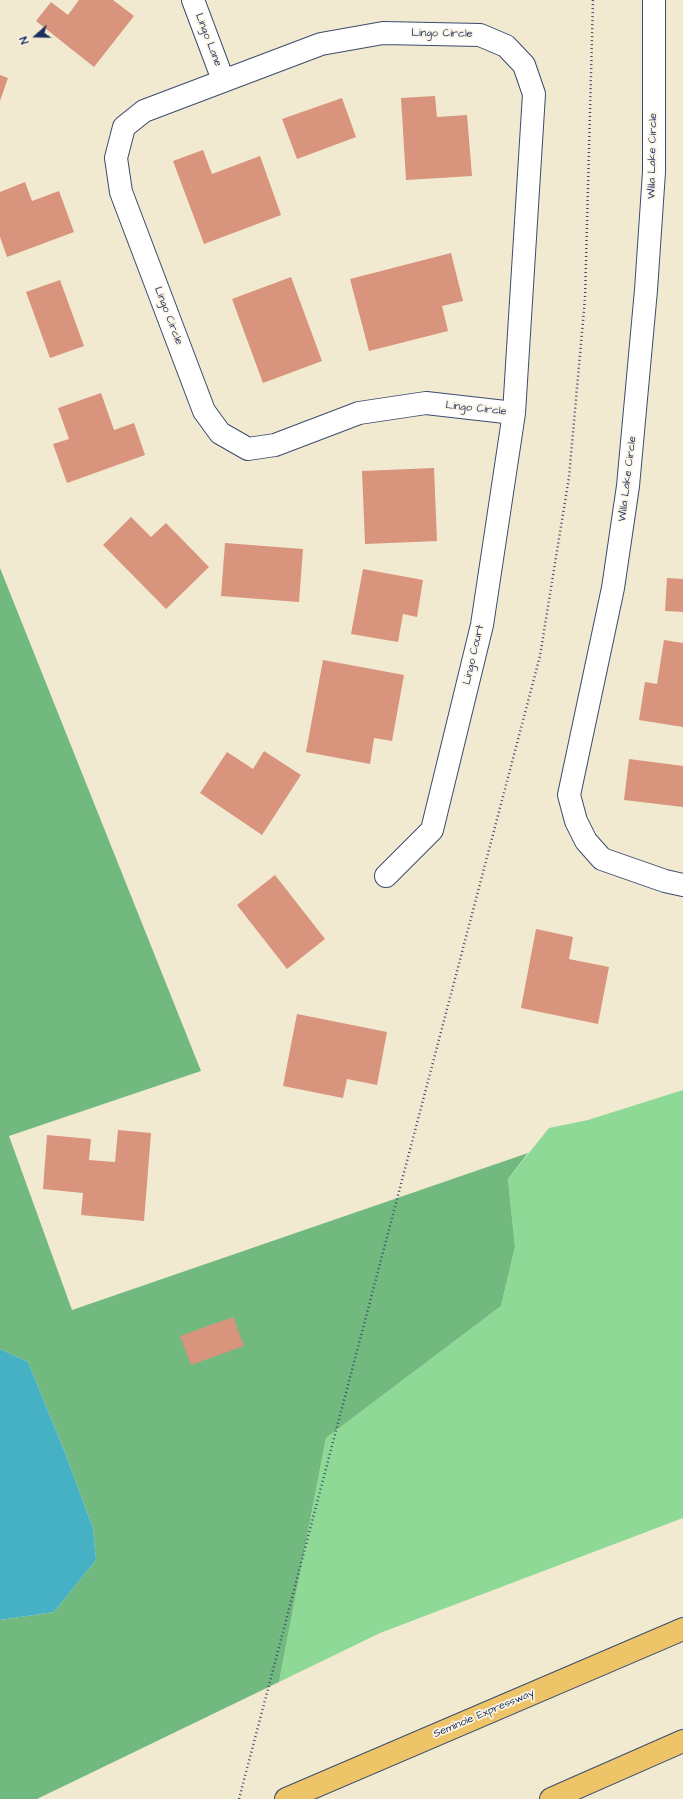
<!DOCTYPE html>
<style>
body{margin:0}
#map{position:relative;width:683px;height:1799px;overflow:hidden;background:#f1ead0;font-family:"Architects Daughter",sans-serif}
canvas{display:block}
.north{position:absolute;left:16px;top:16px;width:40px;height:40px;-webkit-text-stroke:3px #fcf5e5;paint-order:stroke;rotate:250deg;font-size:11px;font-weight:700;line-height:16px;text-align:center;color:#1b2f5e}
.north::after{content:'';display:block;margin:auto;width:14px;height:18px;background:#1b2f5e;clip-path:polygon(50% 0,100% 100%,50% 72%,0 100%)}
</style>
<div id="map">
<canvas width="683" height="1799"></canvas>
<div class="north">N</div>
</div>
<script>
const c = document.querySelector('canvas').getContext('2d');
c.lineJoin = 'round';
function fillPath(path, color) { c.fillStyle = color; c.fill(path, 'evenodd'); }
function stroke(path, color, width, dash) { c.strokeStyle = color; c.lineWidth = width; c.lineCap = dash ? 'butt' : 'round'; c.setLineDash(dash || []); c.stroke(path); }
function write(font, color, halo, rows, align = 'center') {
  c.font = font + ' "Architects Daughter",sans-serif'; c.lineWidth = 3.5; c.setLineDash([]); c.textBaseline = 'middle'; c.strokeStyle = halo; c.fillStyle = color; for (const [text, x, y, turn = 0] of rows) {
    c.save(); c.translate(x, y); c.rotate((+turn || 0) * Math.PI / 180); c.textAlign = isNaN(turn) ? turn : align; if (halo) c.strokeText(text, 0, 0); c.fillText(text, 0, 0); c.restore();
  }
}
const green = new Path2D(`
 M683,1090V1518L380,1633L279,1682L326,1438L501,1306L515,1247L508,1179L549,1128L588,1120Z`);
const forest = new Path2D(`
 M0,568L201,1071L9,1136L72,1310L528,1153L508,1179L515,1247L501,1306L326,1438L279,1682L37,1799H0V1620L54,1612L96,1560L93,1528L66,1455L28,1362L0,1349Z`);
const water = new Path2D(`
 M0,1349L28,1362L66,1455L93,1528L96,1560L54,1612L0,1620Z`);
const building = new Path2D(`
 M79,0H113L134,16L94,67L36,21L51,2L68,15Z
 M0,75L8,78L0,101Z
 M435,96L437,117L467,115L472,176L406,180L401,98Z
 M342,98L356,137L297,159L282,119Z
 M203,150L212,174L260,156L281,215L204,244L173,161Z
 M25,182L32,201L59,191L74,232L7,257L0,237V192Z
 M451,253L463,301L442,306L448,331L369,351L350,279Z
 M291,277L322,361L263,383L232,299Z
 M60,280L84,346L50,358L26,292Z
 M101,393L114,430L134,423L145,455L67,483L53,444L69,439L58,408Z
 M434,468L437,541L365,544L362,471Z
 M131,517L151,537L166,523L209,567L166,609L103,545Z
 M225,543L303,549L299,602L221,596Z
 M363,569L423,580L417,617L403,614L398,642L351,634Z
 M667,578L683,579V612L665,611Z
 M664,640L683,643V727L639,720L645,682L657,684Z
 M323,660L404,675L392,741L374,738L370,764L306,752Z
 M264,751L301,775L262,835L200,793L227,752L253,769Z
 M629,759L683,766V807L624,800Z
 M275,875L325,939L287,969L237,905Z
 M536,929L573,937L569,959L609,967L598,1024L521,1008Z
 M297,1014L387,1032L377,1085L347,1079L343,1098L283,1086Z
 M118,1130L151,1133L144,1221L81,1215L83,1193L43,1189L47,1135L91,1139L89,1160L115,1162Z
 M233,1317L244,1346L191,1365L180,1336Z`);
const path = new Path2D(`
 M239,1799L540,656L569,477L585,299L593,0`);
const minor = new Path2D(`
 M193,0L223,80
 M654,0V172L646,290L628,486L613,588L569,795L576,821L586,841L602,859L665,881L683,885
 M383,33L480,35L506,46L524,65L534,94L514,413L426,403L359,413L275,445L248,449L220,433L204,411L121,192L116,158L124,127L144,111L321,44Z
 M386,876L432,830L482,625L514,413`);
const motorway = new Path2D(`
 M286,1799L683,1629
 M551,1799L683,1741`);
const streetNames = [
 ["Lingo Circle",442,34,1],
 ["Lingo Lane",208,40,69],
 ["Willa Lake Circle",653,156,-89],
 ["Lingo Circle",168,316,69],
 ["Lingo Circle",476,409,6],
 ["Willa Lake Circle",628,479,-83],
 ["Lingo Court",474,655,-77],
 ["Seminole Expressway",484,1714,-23]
];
fillPath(green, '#8ed996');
fillPath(forest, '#72b97f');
fillPath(water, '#46b1c4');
fillPath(building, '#d8947c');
stroke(minor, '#3b4b6f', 24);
stroke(motorway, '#3b4b6f', 24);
stroke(path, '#3b4b6f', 2.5, [1, 3]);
stroke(minor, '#fff', 22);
stroke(motorway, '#eec469', 22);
write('11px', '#1b2f5e', '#fcf5e5', streetNames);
</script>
